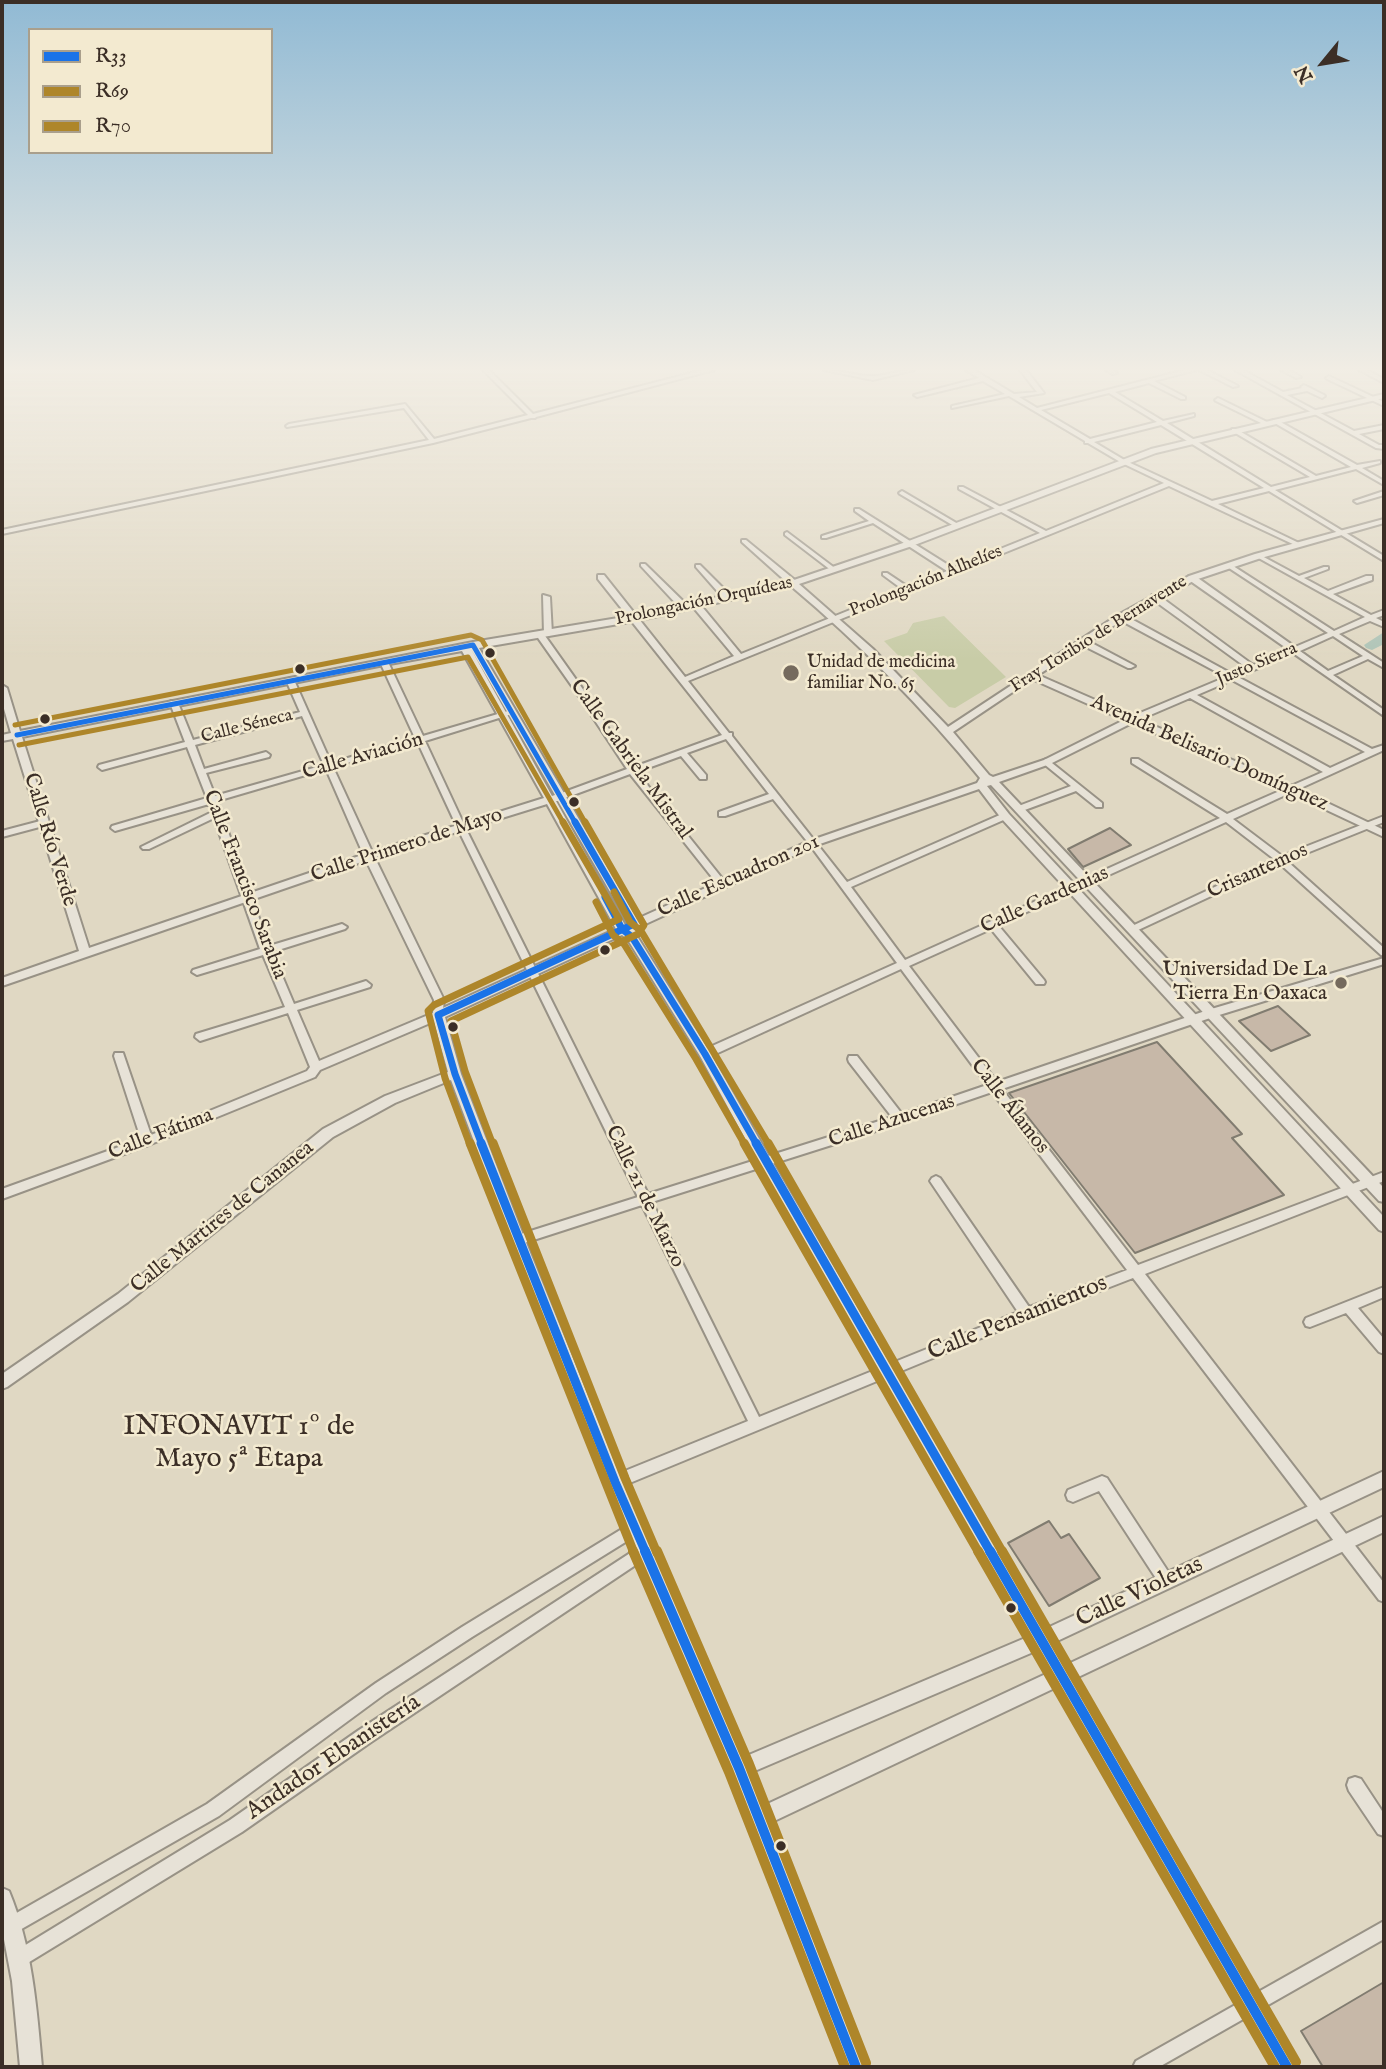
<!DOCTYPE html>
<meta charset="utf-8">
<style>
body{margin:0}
#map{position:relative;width:1386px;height:2069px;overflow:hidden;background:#e0d8c3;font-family:"IM FELL English",serif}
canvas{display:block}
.frame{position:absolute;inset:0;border:4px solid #3b2e26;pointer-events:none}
.legend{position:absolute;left:28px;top:28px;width:245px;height:126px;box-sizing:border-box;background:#f3ead0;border:2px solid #a99f8c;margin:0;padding:9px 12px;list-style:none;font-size:21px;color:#3b2e26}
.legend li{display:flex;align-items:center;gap:14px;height:35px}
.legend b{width:35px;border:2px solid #a99f8c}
.north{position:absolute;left:1288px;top:28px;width:70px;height:70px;-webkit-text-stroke:5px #f3ead0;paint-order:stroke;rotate:240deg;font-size:19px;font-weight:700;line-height:28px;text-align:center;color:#3b2e26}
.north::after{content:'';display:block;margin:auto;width:24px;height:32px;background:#3b2e26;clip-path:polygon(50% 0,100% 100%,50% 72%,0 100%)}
</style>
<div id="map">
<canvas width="1386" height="2069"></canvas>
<div class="frame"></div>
<ul class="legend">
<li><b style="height:9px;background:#1a73e8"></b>R33</li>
<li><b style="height:9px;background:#ae862a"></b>R69</li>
<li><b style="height:9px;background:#ae862a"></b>R70</li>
</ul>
<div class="north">N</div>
</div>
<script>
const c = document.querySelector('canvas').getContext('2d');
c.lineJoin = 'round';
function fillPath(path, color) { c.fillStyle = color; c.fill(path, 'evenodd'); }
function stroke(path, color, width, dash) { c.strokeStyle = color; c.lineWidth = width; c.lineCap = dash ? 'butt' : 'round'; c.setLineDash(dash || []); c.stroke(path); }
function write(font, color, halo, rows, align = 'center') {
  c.font = font + ' "IM FELL English",serif'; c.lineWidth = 5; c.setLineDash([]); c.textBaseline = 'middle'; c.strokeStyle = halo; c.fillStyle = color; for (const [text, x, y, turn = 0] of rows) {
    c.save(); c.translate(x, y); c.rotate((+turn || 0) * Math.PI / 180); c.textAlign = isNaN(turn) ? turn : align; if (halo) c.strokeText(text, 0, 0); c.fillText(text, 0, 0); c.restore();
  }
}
const green = new Path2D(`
 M944,616L1006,677L955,708L949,707L884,641L907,633L913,623Z`);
const river = new Path2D(`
 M1384,632V644L1372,650L1366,648L1364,645Z`);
const building = new Path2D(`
 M1110,828L1131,845L1083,867L1068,849Z
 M1278,1006L1310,1035L1271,1051L1239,1021Z
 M1157,1042L1242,1134L1232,1138L1284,1195L1135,1253L1009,1093Z
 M1049,1521L1061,1538L1069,1534L1100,1578L1049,1606L1008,1543Z
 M1384,1982V2067H1323L1301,2031Z`);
const minor = new Path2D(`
 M483,370H489L533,414L703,370H714L536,417L535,418H531L433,443L2,534V530L429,440L404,408L287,427L286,426L289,424L405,404L434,439L528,415Z
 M824,370C841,370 859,377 875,376C888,375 900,370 914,370L873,380Z
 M966,370H974L1014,394L1037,392L1020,370H1026L1044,393L1019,397L1037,408L1185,370H1196L1154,381L1185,397V399H1181L1149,383L1115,392L1163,421L1194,414V416L1167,423L1271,487L1310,477L1232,431V429H1236L1316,476L1351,467L1273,422V420H1277L1357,465L1380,461V463L1362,468L1384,481V485L1356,469L1275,490L1384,556V561L1269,491L1218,504L1301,544V546H1297L1169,486L688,681L729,733H732V736L847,882L1002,814H1008V818L851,887L905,960L1220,818L1132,763V759H1138L1227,814L1323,772L1190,698L1134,722H1128V718L1226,677L1118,619V615H1124L1232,674L1247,668L1152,599V595H1158L1253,665L1289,650L1189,580V576H1195L1295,647L1328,633L1226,566V564H1230L1334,631L1365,617L1255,556L1260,555L1299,576L1324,567H1328V569L1304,578L1328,591L1366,576H1372V580L1333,594L1371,615L1384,610V615L1376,618L1384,622V627L1370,621L1339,634L1384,663V668L1368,659L1333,675L1384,710V716L1293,653L1238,677L1372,749L1384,745V750L1233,819L1282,856L1384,816V822L1287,861L1384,948V956L1381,955L1280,864L1136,931H1130L1128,929L1130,927L1274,859L1226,822L998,925L1044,980L1045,982L1044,984H1036L991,929L909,966L997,1082L1208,1010L1384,958V964L1216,1016L1002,1089L1138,1265L1384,1172V1181L1145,1274L1384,1583V1602L1379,1600L1133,1278L1030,1318L620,1487L615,1489L610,1487L608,1482L610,1477L748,1421L642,1205L518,1245L514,1244L512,1240L514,1236L518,1235L638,1197L458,829L418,743L333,767L374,856L444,1000L442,1018L320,1070L315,1077L151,1144L2,1199V1189L141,1139L114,1056L115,1053H123L124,1056L151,1135L307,1071L310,1067L288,1013L200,1041L195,1037L196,1034L285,1007L263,955L197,975L192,972L193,970L260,949L214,818L149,849H143L141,847L212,812L209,804L115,831L111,828L112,826L207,798L187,747L102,770L98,767L99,765L185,742L170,703L171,701H174L178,703L193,740L300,712L286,680L290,678L294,680L331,763L415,738L380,662L384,660L388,662L423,736L508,711H514L515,713L425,741L466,829L648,1194L892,1117L849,1062L848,1059L849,1056H857L902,1114L987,1085L901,969L709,1057H701L700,1054L701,1051L897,963L810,845L773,799L725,816H719V812L769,794L726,739L687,753L706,775V779H700L681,756L637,772L725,882L727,884L725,886H719L630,774L565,798H559V794L627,769L574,689L536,635L543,633L582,688L634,767L722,735L598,579V575H604L685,677L734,656L693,607V603H699L741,654L902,589L883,575V573H887L908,587L947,571L873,523L826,538H822V536L869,521L855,511V509H859L953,568L1040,533L959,489V487H963L1046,531L1164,483L1122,463L1088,443H1085V441L1009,396L952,408V406L1005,394L983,381L917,397L914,395L979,378ZM1109,393L1157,422L1090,439L1041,410ZM1161,425L1264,488L1212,501L1126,461L1094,442ZM1333,636L1363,656L1328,671L1300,651ZM1232,680L1365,752L1330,768L1197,695ZM302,716L324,765L215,796L206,773L269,757L270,755L266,752L204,769L195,745ZM326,769L364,856L434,1000L433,1013L319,1061L297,1010L370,987L371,985L366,981L294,1004L272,952L345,929L347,927L342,924L269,946L217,801ZM992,1092L1127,1270L1029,1307L940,1178L936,1176L932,1178L930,1181L932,1184L1018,1312L759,1417L652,1202L904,1122Z
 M1106,370H1114L1117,373L1112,374Z
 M1199,370H1207L1238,386L1233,387Z
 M1235,370H1243L1283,392L1302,388L1301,387L1304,385L1324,395L1325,396L1322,398L1307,391L1287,395L1354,431L1384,425V429L1359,434L1379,445H1384V449L1376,448Z
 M1281,370H1289L1301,377L1296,378Z
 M1359,370H1367L1384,379V383Z
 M1329,376L1384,402V406L1327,379L1326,378Z
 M1218,398L1267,422L1268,423L1263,424L1216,401L1215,400Z
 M902,491L958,524L959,525L954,526L900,494L899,493Z
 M1384,491V495L1357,503L1354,501Z
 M787,532L836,569V571H832L785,535V533Z
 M742,540H746L796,581V585H790L742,542Z
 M641,564H645L687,605V609H681L641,566Z
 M696,565H700L731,596V600H725L696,567Z
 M543,595L550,597L552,634L548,636L544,634Z
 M1080,640H1086L1135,666L1131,668H1128L1080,644Z
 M1047,759L1102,803V807H1096L1076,791L1022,811H1016V807L1071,786L1044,764V760Z
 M44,820L48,823L47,825L2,837V831Z
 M1384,1287V1297L1358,1308L1384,1339V1354L1379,1352L1346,1313L1310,1327L1306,1326L1304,1322L1306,1318Z
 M1102,1476L1107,1478L1171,1576L1173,1581L1171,1586L1166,1588L1161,1586L1099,1491L1073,1502L1068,1500L1066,1495L1068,1490Z
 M635,1521L640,1523L642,1528L640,1533L472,1637L386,1693L219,1816L18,1931L12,1934L6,1931L3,1925L6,1919L207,1804L376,1683L462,1627Z
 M644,1544L649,1546L651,1551L649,1556L371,1742L242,1832L26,1964L20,1967L14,1964L11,1958L14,1952L230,1820L359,1730Z
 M1355,1777L1361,1779L1384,1814V1836L1378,1834L1349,1791L1347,1785L1349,1779Z
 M1384,1921V1939L1159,2067H1133L1136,2061Z`);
const tertiary = new Path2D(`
 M1384,394V398L1156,453L912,546L799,584L873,649L948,727L1118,615L1189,576L1255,554L1384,519V523L1261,558L1195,580L1124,619L1038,675L1292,786L1384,830V837L1284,790L1132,723L1050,764L999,782L1384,1188V1202L1379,1201L991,785L987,786L1009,814L1384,1217V1232L1379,1230L1001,818L979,789L817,845L639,927L635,933L709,1051L770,1158L1045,1629L1384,1471V1487L1053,1643L1066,1665L1384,1516V1532L1074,1679L1298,2067H1275L1059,1686L770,1823L867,2067H845L752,1827L747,1819L748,1817L731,1770L607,1482L511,1240L451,1080L395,1103L333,1137L128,1302L7,1387L2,1389V1374L118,1294L323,1129L385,1096L448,1072L432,1015L434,1012L616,929L547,804L373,858L2,986V978L79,951L13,739L2,741V735L11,733L2,702V685L7,688L20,731L473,642L636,615L791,581L906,542L1151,449ZM791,586C860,644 923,708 980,778L977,783L809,841L637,919L566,797L567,796L564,793L479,648L636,621ZM471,649L555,795L552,796ZM462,651L544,798L365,854L89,948L22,737L384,665ZM1032,679L1124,720L1044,760L993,777L989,775L953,732ZM556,801H558L628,923L625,925ZM622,935L628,940L700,1056L760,1166L1030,1636L744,1757L623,1482L525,1240L461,1074L445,1017ZM1038,1650L1050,1672L763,1806L750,1773Z
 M2,1888L9,1891C32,1946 37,2008 42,2067H20L12,1981L2,1929Z`);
const bus1Far3 = new Path2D(`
 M17,735L473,645L576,824`);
const bus1Far2 = new Path2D(`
 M605,897L622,929L632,937L705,1054L757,1145
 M482,1145L455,1074L438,1015L634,924L575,822`);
const bus1Far1 = new Path2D(`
 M481,1143L615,1482L646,1553
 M756,1143L991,1553`);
const bus1 = new Path2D(`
 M645,1551L739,1768L856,2067
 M990,1551L1287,2067`);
const bus2Far3 = new Path2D(`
 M19,745L468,657L564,824`);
const bus2Far2 = new Path2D(`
 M596,902L613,935L624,944L696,1059L745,1145
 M470,1145L445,1078L428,1011L434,1005L619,919L563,822`);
const bus2Far1 = new Path2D(`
 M470,1143L634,1553
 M744,1143L979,1553`);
const bus2 = new Path2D(`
 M633,1551L729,1772L845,2067
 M978,1551L1275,2067`);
const bus3Far3 = new Path2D(`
 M15,725L471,635L482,640L586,824`);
const bus3Far2 = new Path2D(`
 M614,892L630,922L641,931L769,1145
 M493,1145L465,1071L451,1021L638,934L644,925L585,822`);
const bus3Far1 = new Path2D(`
 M493,1143L625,1478L657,1553
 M768,1143L1003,1553`);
const bus3 = new Path2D(`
 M657,1551L749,1764L866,2063
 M1002,1551L1296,2062`);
const markers = [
 [490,653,6,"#3b2e26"],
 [300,669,6,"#3b2e26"],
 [791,673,9,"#756a5d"],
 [45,719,6,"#3b2e26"],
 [574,802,6,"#3b2e26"],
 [605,950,6,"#3b2e26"],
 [1341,983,7,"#756a5d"],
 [453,1027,6,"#3b2e26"],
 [1011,1608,6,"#3b2e26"],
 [781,1846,6,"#3b2e26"]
];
const farStreetnames = [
 ["Prolongación Alhelíes",926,582,-22],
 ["Prolongación Orquídeas",704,602,-12],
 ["Fray Toribio de Bernavente",1099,635,-32],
 ["Justo Sierra",1257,665,-23],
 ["Calle Séneca",247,727,-14]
];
const farPoinames = [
 ["Unidad de medicina",807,663],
 ["familiar No. 65",807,684]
];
const streetNames = [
 ["Avenida Belisario Domínguez",1209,754,24],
 ["Calle Aviación",363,757,-16],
 ["Calle Gabriela Mistral",630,760,54],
 ["Calle Río Verde",49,840,73],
 ["Calle Primero de Mayo",407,846,-18],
 ["Crisantemos",1258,872,-24],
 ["Calle Escuadron 201",739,877,-24],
 ["Calle Francisco Sarabia",244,885,69],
 ["Calle Gardenias",1045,901,-24],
 ["Calle Álamos",1009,1107,52],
 ["Calle Azucenas",892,1122,-18],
 ["Calle Fátima",161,1135,-21],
 ["Calle 21 de Marzo",644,1197,64],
 ["Calle Martires de Cananea",223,1218,-39]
];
const poiNames = [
 ["Universidad De La",1327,971],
 ["Tierra En Oaxaca",1327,995]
];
const nearStreetnames = [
 ["Calle Pensamientos",1018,1319,-22],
 ["Calle Violetas",1140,1593,-25],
 ["Andador Ebanistería",334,1758,-34]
];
const nearNeighbourhoodnames = [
 ["INFONAVIT 1º de",239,1428],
 ["Mayo 5ª Etapa",239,1460]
];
fillPath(green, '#c8cca7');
fillPath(river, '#afc4b7');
fillPath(building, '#c7b8a8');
stroke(building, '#817c70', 2);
stroke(minor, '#989286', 4);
stroke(tertiary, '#989286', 4);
fillPath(minor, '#e7e2d7');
fillPath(tertiary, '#e7e2d7');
stroke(bus1Far3, '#1a73e8', 5);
stroke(bus1Far2, '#1a73e8', 7);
stroke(bus1Far1, '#1a73e8', 9);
stroke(bus1, '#1a73e8', 10);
stroke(bus2Far3, '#ae862a', 5);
stroke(bus2Far2, '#ae862a', 7);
stroke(bus2Far1, '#ae862a', 9);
stroke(bus2, '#ae862a', 10);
stroke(bus3Far3, '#ae862a', 5);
stroke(bus3Far2, '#ae862a', 7);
stroke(bus3Far1, '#ae862a', 9);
stroke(bus3, '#ae862a', 10);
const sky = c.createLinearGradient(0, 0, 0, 660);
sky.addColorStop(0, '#91bad4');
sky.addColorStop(0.56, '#f1ede4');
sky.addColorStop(1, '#f1ede400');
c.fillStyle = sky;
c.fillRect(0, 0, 1386, 660);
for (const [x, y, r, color] of markers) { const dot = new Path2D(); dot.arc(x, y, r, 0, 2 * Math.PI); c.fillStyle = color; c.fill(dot); stroke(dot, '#f3ead0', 2.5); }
write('18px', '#3b2e26', '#f3ead0', farStreetnames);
write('18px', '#3b2e26', '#f3ead0', farPoinames, 'left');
write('21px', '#3b2e26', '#f3ead0', streetNames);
write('21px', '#3b2e26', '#f3ead0', poiNames, 'right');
write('24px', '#3b2e26', '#f3ead0', nearStreetnames);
write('28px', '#3b2e26', '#f3ead0', nearNeighbourhoodnames);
</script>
